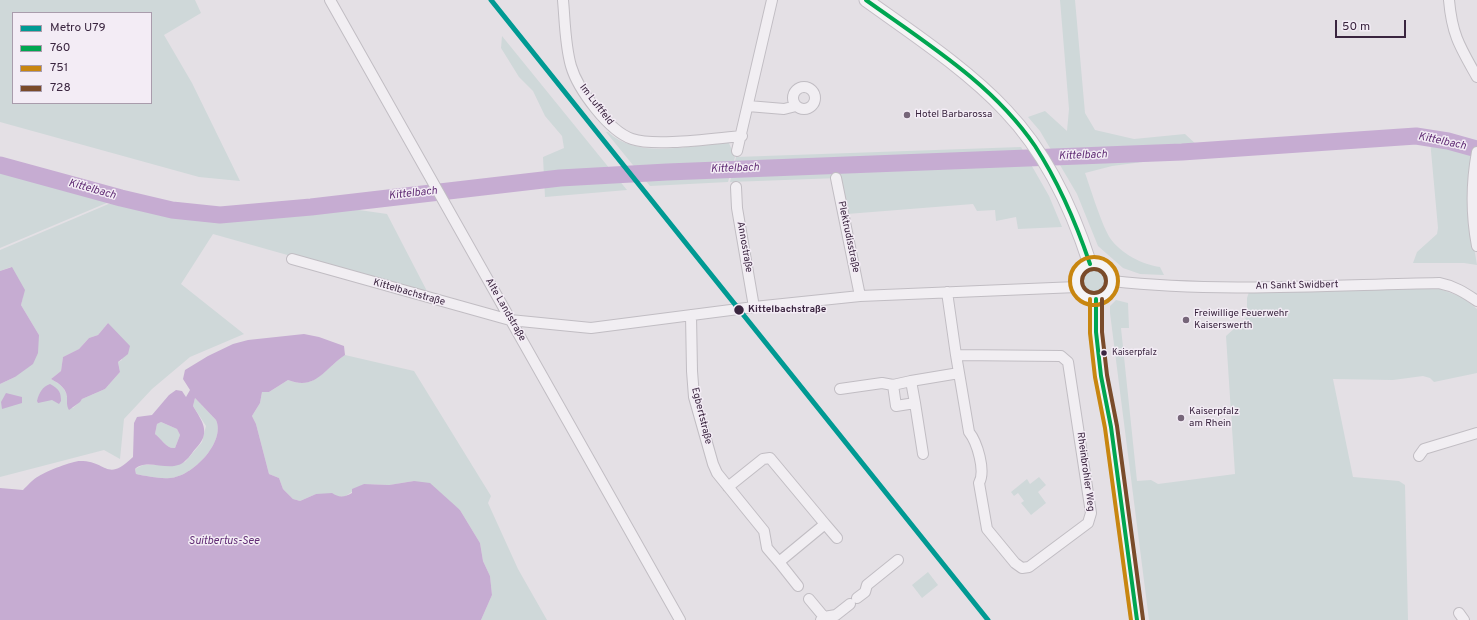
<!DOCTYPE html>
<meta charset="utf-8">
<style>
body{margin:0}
#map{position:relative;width:1477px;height:620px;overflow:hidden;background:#e4e0e5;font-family:Overpass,sans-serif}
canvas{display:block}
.legend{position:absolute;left:12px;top:12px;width:140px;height:92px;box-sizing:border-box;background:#f3ecf5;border:1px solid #a99cac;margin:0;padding:5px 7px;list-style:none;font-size:12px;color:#3a253f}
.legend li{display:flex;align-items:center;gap:8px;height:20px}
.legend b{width:20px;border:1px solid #a99cac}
.scale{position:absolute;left:1335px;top:20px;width:71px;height:18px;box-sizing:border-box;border:2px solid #3a253f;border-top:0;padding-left:5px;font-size:12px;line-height:14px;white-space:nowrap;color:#3a253f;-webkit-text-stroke:3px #f3ecf5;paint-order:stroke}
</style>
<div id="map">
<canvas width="1477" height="620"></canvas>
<ul class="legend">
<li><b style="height:5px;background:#009a93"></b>Metro U79</li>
<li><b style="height:5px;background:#00a651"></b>760</li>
<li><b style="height:5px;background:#c88610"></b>751</li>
<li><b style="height:5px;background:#7a4b2a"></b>728</li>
</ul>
<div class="scale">50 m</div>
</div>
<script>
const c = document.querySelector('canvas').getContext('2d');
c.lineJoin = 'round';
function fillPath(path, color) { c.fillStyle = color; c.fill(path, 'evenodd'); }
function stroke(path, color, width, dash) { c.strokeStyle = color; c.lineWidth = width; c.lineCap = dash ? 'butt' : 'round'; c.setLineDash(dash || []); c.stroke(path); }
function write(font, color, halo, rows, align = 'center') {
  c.font = font + ' Overpass,sans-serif'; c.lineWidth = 3; c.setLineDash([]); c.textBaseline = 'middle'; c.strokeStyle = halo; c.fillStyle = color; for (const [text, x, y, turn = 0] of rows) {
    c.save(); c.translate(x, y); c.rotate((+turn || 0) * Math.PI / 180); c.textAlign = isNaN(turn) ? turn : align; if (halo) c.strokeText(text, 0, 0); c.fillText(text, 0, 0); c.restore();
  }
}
const green = new Path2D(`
 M0,0H195L201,13L164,35L192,83L240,181L199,177L0,122ZM13,13H151V103H13Z
 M1060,0H1075L1085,113L1095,130L1134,139L1185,134L1198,146L1173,158L1112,166L1085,173C1091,190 1101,223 1110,238C1120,253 1143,265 1160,267L1164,275L1140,274L1123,268L1098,246L1077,194L1040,131L1028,117L1045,111L1067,131L1069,109Z
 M502,36L627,190L545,197L543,157L564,148L562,136L545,116L533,91L519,77L501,48Z
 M606,132H608C635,157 676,147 709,145L711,142L728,141L735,157L728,182L650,186Z
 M1430,140L1449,144L1472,151L1471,229L1477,265L1464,263H1413L1417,252L1437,234L1438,228Z
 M1021,147L1049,196L1062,227L1018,229L1016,217L996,221L995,210L977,211L973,204L847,214L839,178L730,182L736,157Z
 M0,168L116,199L0,248Z
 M118,200L168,212L218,218L348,206L352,209L387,214L429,295L213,234L181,284L244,334L190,357L152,389L124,419L120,459L104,450L0,477V384L15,377L39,335L21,305L23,297L11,267L0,271V250ZM108,323L122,360L118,362L120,372L105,389L82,399L73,408L67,405C69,391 62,385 51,379L61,371L63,357L79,349L89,338L98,335Z
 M1083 281a12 12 0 1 1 24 0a12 12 0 1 1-24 0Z
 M1437,288L1462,297L1477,309V373L1434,382L1430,378L1423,376L1393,380L1333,379L1353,477L1399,481L1405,485L1408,620H1149L1110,313V306L1116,300L1128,303L1129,328H1121L1137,481L1151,480L1158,484L1235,474L1226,336L1247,317V298L1249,292Z
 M345,355L414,371L491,496L488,503L518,569L547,620H481L492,595L490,576L483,561L480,543L460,510L414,481L389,485L364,484L344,497L316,494L300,501L293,499L283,489L279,478L269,474L256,424L252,416L260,403L262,392H269L288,380C315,391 324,369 345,355Z
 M195,398L216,420C226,442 192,477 170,478C160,479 146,476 136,474L135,469L143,465H174L185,462L202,442L206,426L193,406Z
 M161,422L177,429L180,435L175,448C166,449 162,439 155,434L157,424Z
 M1039,477L1046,485L1038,492L1046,503L1031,515L1021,503L1024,501L1018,493L1014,496L1011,492L1027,479L1030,484Z
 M928,572L938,585L922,598L912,585Z`);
const water = new Path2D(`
 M12,267L25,290L21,305L39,335L38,353L33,364L15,377L0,384V271Z
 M108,323L130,346L128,354L118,362L120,372L105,389L82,399L80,402L69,410C67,406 67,405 67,401C68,389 60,384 51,379L61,371L63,357L79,349L89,338L98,335Z
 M304,334L319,337L344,346L345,355C324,369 316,391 288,380L269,392H262L260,403L252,416L256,424L269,474L279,478L283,489L293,499L300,501L316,494L332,493C339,498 345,497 352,493V489L364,484L389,485L414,481L430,483L460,510L480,543L483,561L490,576L492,595L481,620H0V488L23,490C28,485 33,479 39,476C47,471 72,461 80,461C108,461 106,483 133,457L134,423L137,417L152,415L169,395L176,390L182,391L186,397L190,390L183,379L185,370L208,356L233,344L248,340ZM195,398L216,420C226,442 192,477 170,478C160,479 146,476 136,474L135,469C147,457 172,474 185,461C190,457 193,451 197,447C211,432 202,421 193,406ZM161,422L177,429L180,435L175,448C166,449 162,439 155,434L157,424Z
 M50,384C59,389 61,392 61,401L59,404L52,400L38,403L37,401C39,393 42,387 50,384Z
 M6,393L22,397V403L2,409L1,402Z`);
const river = new Path2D(`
 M0,165L121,198L172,210L220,215L311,207L560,178L667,172L1182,152L1416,136L1448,141L1477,149`);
const minor = new Path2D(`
 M330,0L680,620
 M563,0C565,22 565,45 571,66C578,90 609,131 632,139C655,147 716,138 742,136
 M1449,0C1452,35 1460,47 1477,77
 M793 98a11 11 0 1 1 22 0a11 11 0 1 1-22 0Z
 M748,106L784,109L796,106
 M737,151L772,0
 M1477,152C1471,184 1471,214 1477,246
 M836,178L860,296
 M736,187L737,208L754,307
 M292,259L510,320L591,328L754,307L860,296L1077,287
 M1112,281C1220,293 1330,285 1439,283C1454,286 1464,292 1477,301
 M947,292L956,355L969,432C977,442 986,471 979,483L987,529L1015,563L1022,568L1029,567L1088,523L1091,513L1068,362L1061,356L956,355
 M691,315L692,371L694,397L713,464L717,473L764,531L767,548L779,562L825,524L770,458L763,459L728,487
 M911,381L893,385L896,406L915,403L911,381L959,373
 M840,389L882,383L893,385
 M915,403L923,454
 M1419,456L1424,449L1477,433
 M825,524L837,538
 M779,562L798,586
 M857,598L865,592L867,585L898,560
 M809,599L824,617
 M1459,613L1464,620
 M821,620L824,617L836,615L850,604`);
const major = new Path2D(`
 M866,0C912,33 968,70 1006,111C1047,154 1072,208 1090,264
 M1076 281a18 18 0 1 1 36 0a18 18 0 1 1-36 0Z
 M1096,299V332L1101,376L1111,427L1137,620`);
const bus1 = new Path2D(`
 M866,0C926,43 993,84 1035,146C1059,183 1076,223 1090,264
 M1096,299V332L1101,376L1111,427L1137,620`);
const bus2 = new Path2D(`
 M1070 281a24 24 0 1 1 48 0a24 24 0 1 1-48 0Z
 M1090,299V333L1095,377L1105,428L1131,620`);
const bus3 = new Path2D(`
 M1082 281a12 12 0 1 1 24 0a12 12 0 1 1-24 0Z
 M1102,299V332L1107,375L1117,426L1143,619`);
const metro1 = new Path2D(`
 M491,0L988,620`);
const markers = [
 [907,115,4,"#766679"],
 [739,310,5.5,"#3a253f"],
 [1186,320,4,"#766679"],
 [1104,353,3.5,"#3a253f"],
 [1181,418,4,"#766679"]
];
const busNames = [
 ["Kaiserpfalz",1112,353]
];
const streetNames = [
 ["Im Luftfeld",596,105,52],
 ["Plektrudisstraße",848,237,78],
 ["Annostraße",744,247,80],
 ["An Sankt Swidbert",1297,286,-1],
 ["Kittelbachstraße",409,293,16],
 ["Alte Landstraße",505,310,60],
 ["Egbertstraße",701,416,76],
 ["Rheinbrohler Weg",1085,472,82]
];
const poiNames = [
 ["Hotel Barbarossa",915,115],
 ["Freiwillige Feuerwehr",1194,314],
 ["Kaiserswerth",1194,326],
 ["Kaiserpfalz",1189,412],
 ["am Rhein",1189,424]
];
const stopNames = [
 ["Kittelbachstraße",748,310]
];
const waterNames = [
 ["Kittelbach",1442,142,12],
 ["Kittelbach",1083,156,-2],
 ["Kittelbach",735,169,-2],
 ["Kittelbach",92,190,16],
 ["Kittelbach",413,194,-6],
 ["Suitbertus-See",224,542]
];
fillPath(green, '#cfd8d9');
fillPath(water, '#c6acd2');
stroke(river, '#c6acd2', 17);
stroke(minor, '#c1bdc3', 12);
stroke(major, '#c4bec6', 15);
stroke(minor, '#f1eef2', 10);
stroke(major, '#f5f4f5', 13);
stroke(bus1, '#00a651', 4);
stroke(bus2, '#c88610', 4);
stroke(bus3, '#7a4b2a', 4);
stroke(metro1, '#009a93', 5);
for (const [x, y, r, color] of markers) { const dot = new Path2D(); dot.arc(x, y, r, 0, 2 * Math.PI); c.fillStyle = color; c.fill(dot); stroke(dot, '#f3ecf5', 1.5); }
write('9px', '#3a253f', '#f3ecf5', busNames, 'left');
write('10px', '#3a253f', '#f3ecf5', streetNames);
write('10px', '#3a253f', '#f3ecf5', poiNames, 'left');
write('bold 10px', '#3a253f', '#f3ecf5', stopNames, 'left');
write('italic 11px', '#612d75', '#f3ecf5', waterNames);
</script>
